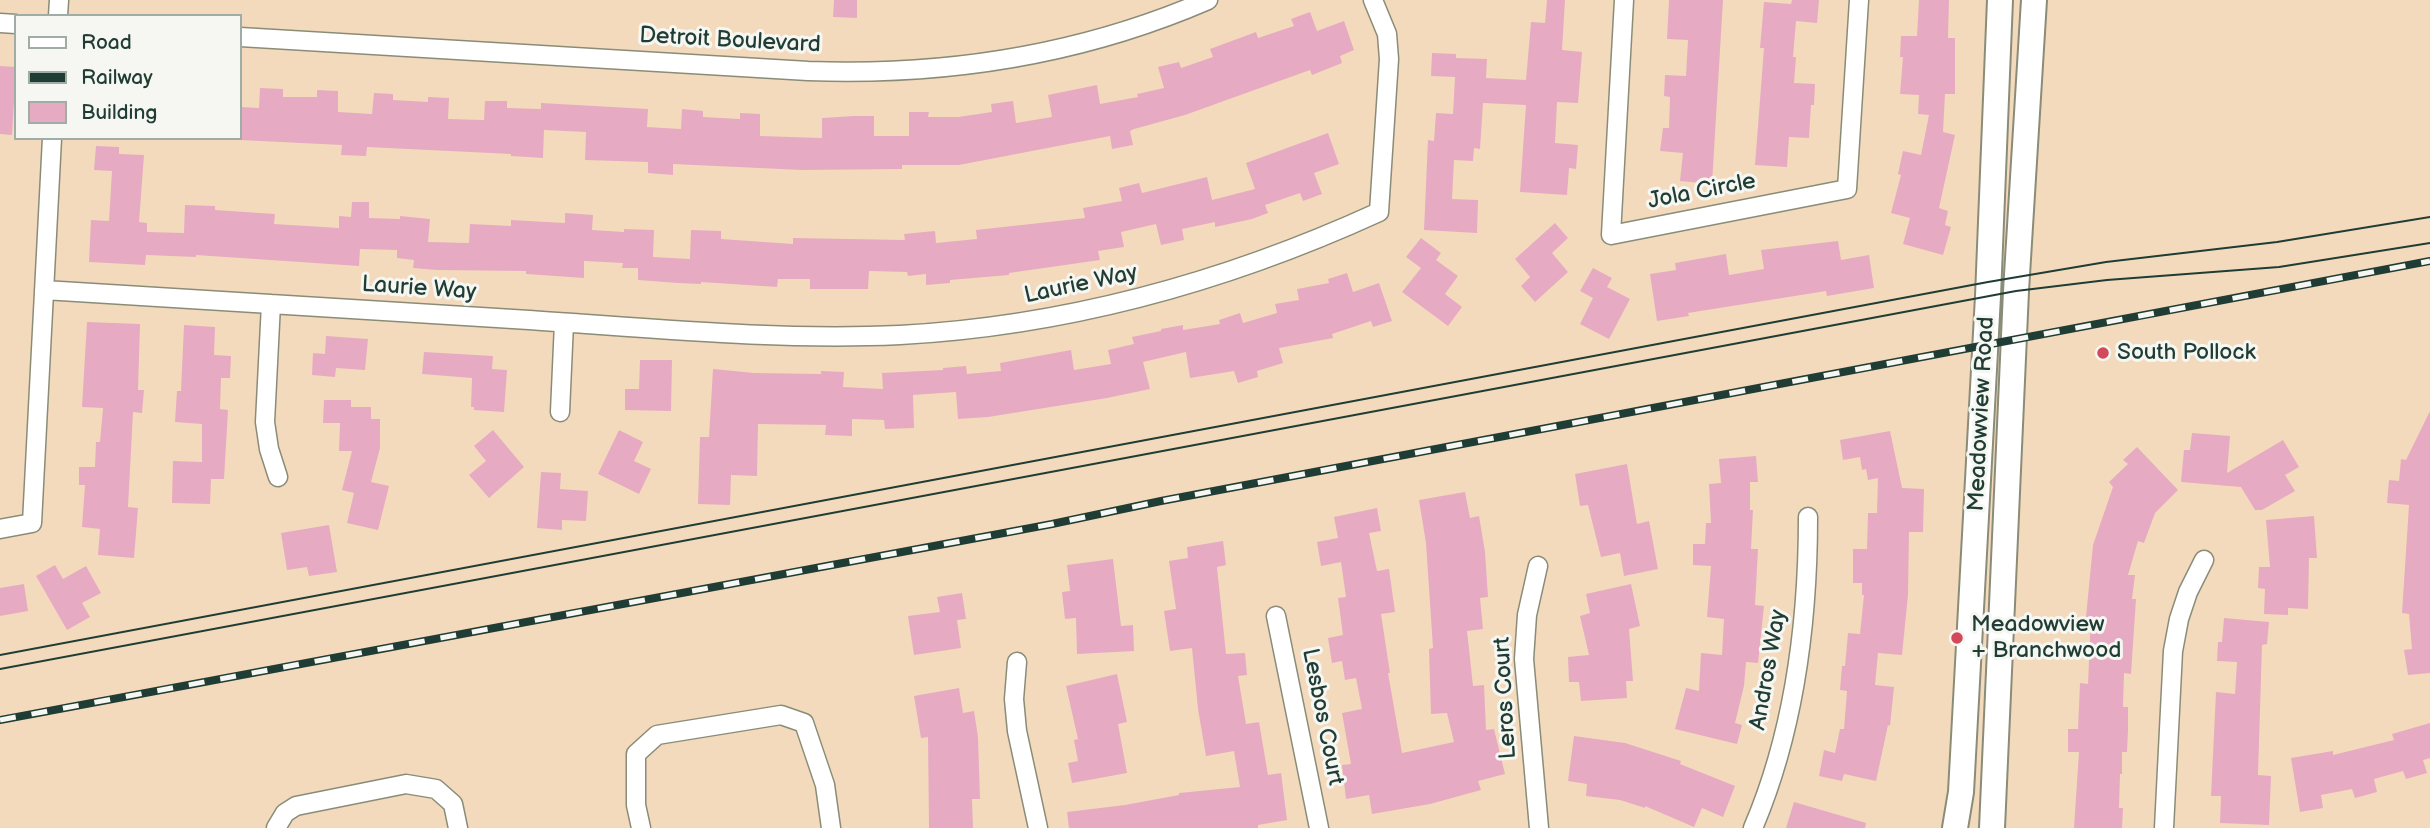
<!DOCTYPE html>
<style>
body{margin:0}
#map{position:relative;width:2430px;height:828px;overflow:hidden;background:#f4dabc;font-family:"Balsamiq Sans",sans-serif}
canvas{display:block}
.legend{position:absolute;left:14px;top:14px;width:228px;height:126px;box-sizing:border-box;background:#f6f6f2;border:2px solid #a0aca6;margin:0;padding:9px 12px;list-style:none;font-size:21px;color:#1f3d34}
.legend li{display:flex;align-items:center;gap:14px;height:35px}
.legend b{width:35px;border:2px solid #a0aca6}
</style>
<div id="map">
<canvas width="2430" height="828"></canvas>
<ul class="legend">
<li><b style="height:9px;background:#fff"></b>Road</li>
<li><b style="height:9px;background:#1f3d34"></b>Railway</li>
<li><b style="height:19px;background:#e6abc2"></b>Building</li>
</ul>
</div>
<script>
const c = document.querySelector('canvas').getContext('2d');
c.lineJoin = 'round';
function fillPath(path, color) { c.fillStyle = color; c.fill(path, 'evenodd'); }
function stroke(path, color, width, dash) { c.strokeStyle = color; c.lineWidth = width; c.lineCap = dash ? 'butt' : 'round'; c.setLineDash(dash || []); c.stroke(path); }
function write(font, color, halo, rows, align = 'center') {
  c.font = font + ' "Balsamiq Sans",sans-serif'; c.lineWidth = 6; c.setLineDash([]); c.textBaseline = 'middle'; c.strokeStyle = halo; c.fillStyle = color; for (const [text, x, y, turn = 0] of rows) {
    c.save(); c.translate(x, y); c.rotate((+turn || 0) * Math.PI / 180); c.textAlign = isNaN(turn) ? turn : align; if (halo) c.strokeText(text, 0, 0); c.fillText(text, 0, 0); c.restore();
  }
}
const building = new Path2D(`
 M834,0H857V18L833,17Z
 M1547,0H1565L1562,50L1582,52L1578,103L1557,102L1555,143L1578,145L1576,169L1569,168L1567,195L1520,192L1526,105L1483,103L1480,149L1474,148L1473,161L1454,160L1452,199L1478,200L1477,233L1424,230L1428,140L1434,141L1436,113L1453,114L1455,77L1431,76L1432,53L1456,54V58L1487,59L1486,78L1526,80L1531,22L1545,23Z
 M1669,0H1723L1712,184L1680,181L1683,153L1660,151L1663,128H1669L1670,97L1664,96L1665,75L1686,76L1688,40L1667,39Z
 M1792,0H1819L1817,23L1796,21L1793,57H1796L1794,83L1815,84L1814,105H1811L1809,138L1789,137L1787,167L1755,165L1764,48H1760L1764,2L1791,4Z
 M1919,0H1949L1948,38H1955V94H1945L1943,132L1955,135L1939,208L1948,211L1945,225L1951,227L1943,255L1903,244L1910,218L1891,213L1901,175L1898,174L1903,151L1921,155L1929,115L1918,114L1919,95L1900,94L1903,57H1900L1901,36H1917Z
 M1310,12L1317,31L1344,21L1354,50L1340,56L1342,63L1312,75L1310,70L1185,115L1134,129L1130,131L1133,145L1112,149L1110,136L959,165H902V169L802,170L673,164V175L648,173V162L585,160L586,132L544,130L543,158L511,156V154L367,147L366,156L341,155L342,145L240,140V107L259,108L260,88L283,89V97H317V90L338,91V112L372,114L374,93L393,94V100L428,102V97L449,98L448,119L484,120L485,101H507V108L541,109V103L648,109L647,127L681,129L682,109L703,111V117L740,119V113L760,114V136L822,138V118L854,116H874V136H909V112H929L928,117H958L992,112L991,104L1013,101L1016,123L1052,117L1048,95L1097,85L1100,104L1138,97L1137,94L1164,88L1158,67L1179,62L1181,68L1213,57L1210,49L1256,32L1258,38L1294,26L1291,19Z
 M0,66L16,67L12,135L0,134Z
 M1328,133L1339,164L1314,173L1322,194L1303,201L1300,193L1265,205L1268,213L1252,219L1215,227V222L1182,229L1184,240L1161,245L1156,224L1121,232L1124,247L1098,251L1100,260L1009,273V275L950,280V283L926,285V274L908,276L907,272L869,271L868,289H810V279H778L777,287L701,282V284L678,283L638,280V268H622L623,263L584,261V278L526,274V271L437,270L413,268L414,260L397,258V250L360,249L359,266L196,255V257L146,255L145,265L89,262L91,220L109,221L112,171L94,170L96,146L119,147V154L144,155L139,222L147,223V232L184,233L185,205L215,206V210L275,214L274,224L339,228V216L351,217L352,202H369V218L400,219V216L430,219L428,242L469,243L470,224L511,226V220L565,223V213L593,215L592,230L624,232V229L654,230L653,257L690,259L691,230L721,231V239L793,244V238L905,240L904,234L935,231L936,243L977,239L976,230L1085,218L1083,208L1122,201L1119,188L1139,183L1142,193L1207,177L1212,200L1255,189L1246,163Z
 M1555,223L1568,238L1552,253L1568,272L1535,302L1521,286L1530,277L1515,259Z
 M1421,238L1441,253L1436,260L1458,276L1445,294L1462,307L1448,326L1402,292L1421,268L1406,257Z
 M1838,241L1841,260L1869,255L1874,288L1827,296L1826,291L1688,313L1689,316L1657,321L1650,274L1676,270L1675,263L1726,254L1729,275L1764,269L1761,250Z
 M1593,268L1612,278L1607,287L1630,299L1609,339L1580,324L1593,298L1580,291Z
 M1347,273L1353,292L1379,283L1392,321L1373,327L1371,321L1332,334L1333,338L1279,348L1283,363L1257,371L1258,377L1238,383L1234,371L1190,378L1186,352L1143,362L1150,389L1107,398L988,417L958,419L956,392L913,395L914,428L885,429L884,420L852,419V436L825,435L826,425L758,424L757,476L731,475L730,505L698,504L700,437H709L713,369L754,373L821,374V371L844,372L843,387L883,389L882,373L943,370V368L966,366L967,374L1001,371L1000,363L1071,350L1074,370L1111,364L1108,350L1134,344L1132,337L1161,331V329L1183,325V330L1220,324L1219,320L1240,313L1243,323L1277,313L1275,304L1299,300L1297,289L1329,283L1328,279Z
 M87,322L140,324L138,390H144L142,413L133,412L128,507L138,508L134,558L98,555L100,529L82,527L85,485H79V467H95L96,442H100L103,408L82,407Z
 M184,325L215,327L214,355L231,356L230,378H221L220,409L228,410L224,479H211L210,504L172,503L173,461L202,462V424L175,422L177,391H181Z
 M326,336L368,339L365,370L336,368L335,377L312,375L313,353L325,354Z
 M424,352L493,356L492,369L507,370L504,412L474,410V407H471L472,378L422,374Z
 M640,360H672L671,411L625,410V389H639Z
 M324,400H351V407H371V419H380V448L371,482L389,486L378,530L347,523L354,493L342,490L352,451H339L340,423H323Z
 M2430,411V673L2408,675L2404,650L2412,649L2409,614L2402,613L2409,505L2387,503L2389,480L2399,481L2401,459L2406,460Z
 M493,430L524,467L489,498L469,475L486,461L474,446Z
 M619,430L643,442L634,461L651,469L639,494L598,474Z
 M1890,431L1902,488L1924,489L1923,532H1909L1908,595L1902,655L1878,653L1875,685L1894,687L1890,726L1888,725L1876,781L1844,774L1842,781L1819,776L1824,750L1835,753L1840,729H1844L1847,691L1840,690L1842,666H1845L1848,633L1860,634L1864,595H1862V583H1853V549H1867L1868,513H1877L1878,478L1868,480L1866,469L1862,470L1860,457L1843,460L1840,440Z
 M2192,433L2230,436L2227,473L2283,440L2299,467L2285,475L2295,491L2262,510H2255L2241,487L2181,482L2184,450H2190Z
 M2137,447L2178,490L2155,513L2144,543L2138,541L2128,575H2135L2132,599H2136L2131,674L2124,673L2123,707H2128V730L2127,752H2122V774H2120L2119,808H2123L2122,828H2074L2079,752H2068V729H2078L2080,683L2088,684L2091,617H2086L2093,545L2113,487L2109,482L2128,464L2123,460Z
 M1756,456L1758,482H1750V510H1753L1751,549H1758L1755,605L1764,606L1758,663L1746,662L1744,686L1735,723L1742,725L1737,744L1675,729L1686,688L1699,691L1701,653L1722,655L1724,619L1707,617L1711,566L1693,565V544H1705L1706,523H1711L1709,484L1721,483L1719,459Z
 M1627,464L1637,524L1649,521L1658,569L1624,576L1620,553L1601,557L1588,505L1580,506L1575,474Z
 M541,472L561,473L560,489L588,491L586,521L562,520V530L537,528Z
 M1465,492L1470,518L1479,516L1485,552L1488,597L1480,598L1483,629L1467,631L1473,686L1484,685L1486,730L1494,729L1505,774L1478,781L1481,790L1430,804L1372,814L1369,795L1346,799L1342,765L1351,764L1342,713L1362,709L1356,678L1345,680L1342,661L1332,663L1328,638L1343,635L1338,598L1346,597L1341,562L1321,566L1317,542L1338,538L1334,517L1377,508L1381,531L1369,533L1377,571L1389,569L1395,612L1381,614L1390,673H1388L1402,753L1454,742L1447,713L1431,714L1429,649L1433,648L1426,543L1419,500Z
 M2314,516L2317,558H2309L2308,609L2288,608V615L2264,614L2265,589L2258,588L2259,567H2270L2266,520Z
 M329,525L337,572L309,576L307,567L287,570L281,533Z
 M1223,541L1226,565L1217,567L1226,654L1245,653L1247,675L1238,676L1246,724L1259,722L1268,775L1281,773L1287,820L1258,825V828H1069L1067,812L1125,805L1179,795V793L1240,787L1234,751L1206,756L1198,709L1192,648L1170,651L1164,611L1176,609L1169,561L1188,558L1187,547Z
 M1113,559L1121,626L1133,625L1134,651L1077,654L1076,618L1065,619L1062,592L1070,591L1067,565Z
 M55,565L63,579L86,566L101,593L82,603L90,617L67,630L36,576Z
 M24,584L28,611L0,616V588Z
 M1631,584L1640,626L1629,629L1633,681H1626L1627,698L1581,701L1579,682H1569L1568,657L1589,655L1580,616L1590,613L1586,594Z
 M962,593L966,619L957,620L961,648L914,655L908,616L940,612L937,597Z
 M2224,618L2269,622L2267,644L2262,645L2258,775L2271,776L2269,825L2220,823L2221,796H2211L2216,692L2235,694L2237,662L2217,661L2218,642H2222Z
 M1117,674L1127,722L1118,724L1127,773L1072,783L1068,763L1078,761L1074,740L1078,739L1066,686Z
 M959,688L963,713L974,711L978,737L980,799H972L973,828H929L928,737L921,738L914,696Z
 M2430,723V758L2423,760L2427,773L2406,779L2403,771L2374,779L2377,792L2355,798L2352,789L2321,795L2323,808L2300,812L2291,758L2333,751V755L2394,740L2392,734Z
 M1574,736L1625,743L1681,761L1680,764L1735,786L1723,817L1702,808L1694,827L1645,806V808L1620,800L1586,796L1587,784L1568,781Z
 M1794,802L1866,823L1865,828H1786Z`);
const minor = new Path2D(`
 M1624,0L1611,235L1847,189L1859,0
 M58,16L59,0
 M0,23L16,24
 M240,37L808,71C946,76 1081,55 1208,0
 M44,290C200,299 356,309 513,319C641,327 771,341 900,335C1067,326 1228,281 1379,212L1389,59L1387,34L1373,0
 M271,304L265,422L269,449L278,477
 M560,412L564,323
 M0,529L32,523L52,138
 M1538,566L1527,615L1524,659L1539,828
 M1276,616L1319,828
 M1017,662L1014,699L1017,731L1038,828
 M276,828L285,813L296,806L406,784L436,789L453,804L458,828
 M641,828L636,805V754L657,735L781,715L804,723L825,785L831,828
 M1753,828C1795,730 1808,623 1808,517
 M2164,828L2173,651L2179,619L2188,592L2204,560`);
const secondary = new Path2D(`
 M1955,828L1961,792L1988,296L2000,0
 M1992,828L2016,291L2034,0`);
const tram = new Path2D(`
 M0,655L1988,282L2106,262L2277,242L2430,217
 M0,669L2016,291L2107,280L2279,267L2430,243`);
const rail = new Path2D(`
 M0,720L1052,524L1161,501L2430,261`);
const markers = [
 [2103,353,7,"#d1495b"],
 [1957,638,7,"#d1495b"]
];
const streetNames = [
 ["Detroit Boulevard",730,41,3],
 ["Jola Circle",1702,192,-11],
 ["Laurie Way",1081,285,-12],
 ["Laurie Way",419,289,4],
 ["Meadowview Road",1982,414,-87],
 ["Andros Way",1769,670,-80],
 ["Leros Court",1506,698,-93],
 ["Lesbos Court",1322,717,79]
];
const poiNames = [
 ["South Pollock",2117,353],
 ["Meadowview",1971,625],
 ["+ Branchwood",1971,651]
];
fillPath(building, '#e6abc2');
stroke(minor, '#8a8c78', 21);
stroke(secondary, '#8a8c78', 28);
stroke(minor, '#fff', 18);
stroke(secondary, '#fff', 24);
stroke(tram, '#1f3d34', 2);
stroke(rail, '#1f3d34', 8);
stroke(rail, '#f6f6f2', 5, [16]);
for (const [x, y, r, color] of markers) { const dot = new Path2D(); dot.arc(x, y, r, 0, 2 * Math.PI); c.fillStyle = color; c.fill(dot); stroke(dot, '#f6f6f2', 2.5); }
write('23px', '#1f3d34', '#f6f6f2', streetNames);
write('23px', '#1f3d34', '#f6f6f2', poiNames, 'left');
</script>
